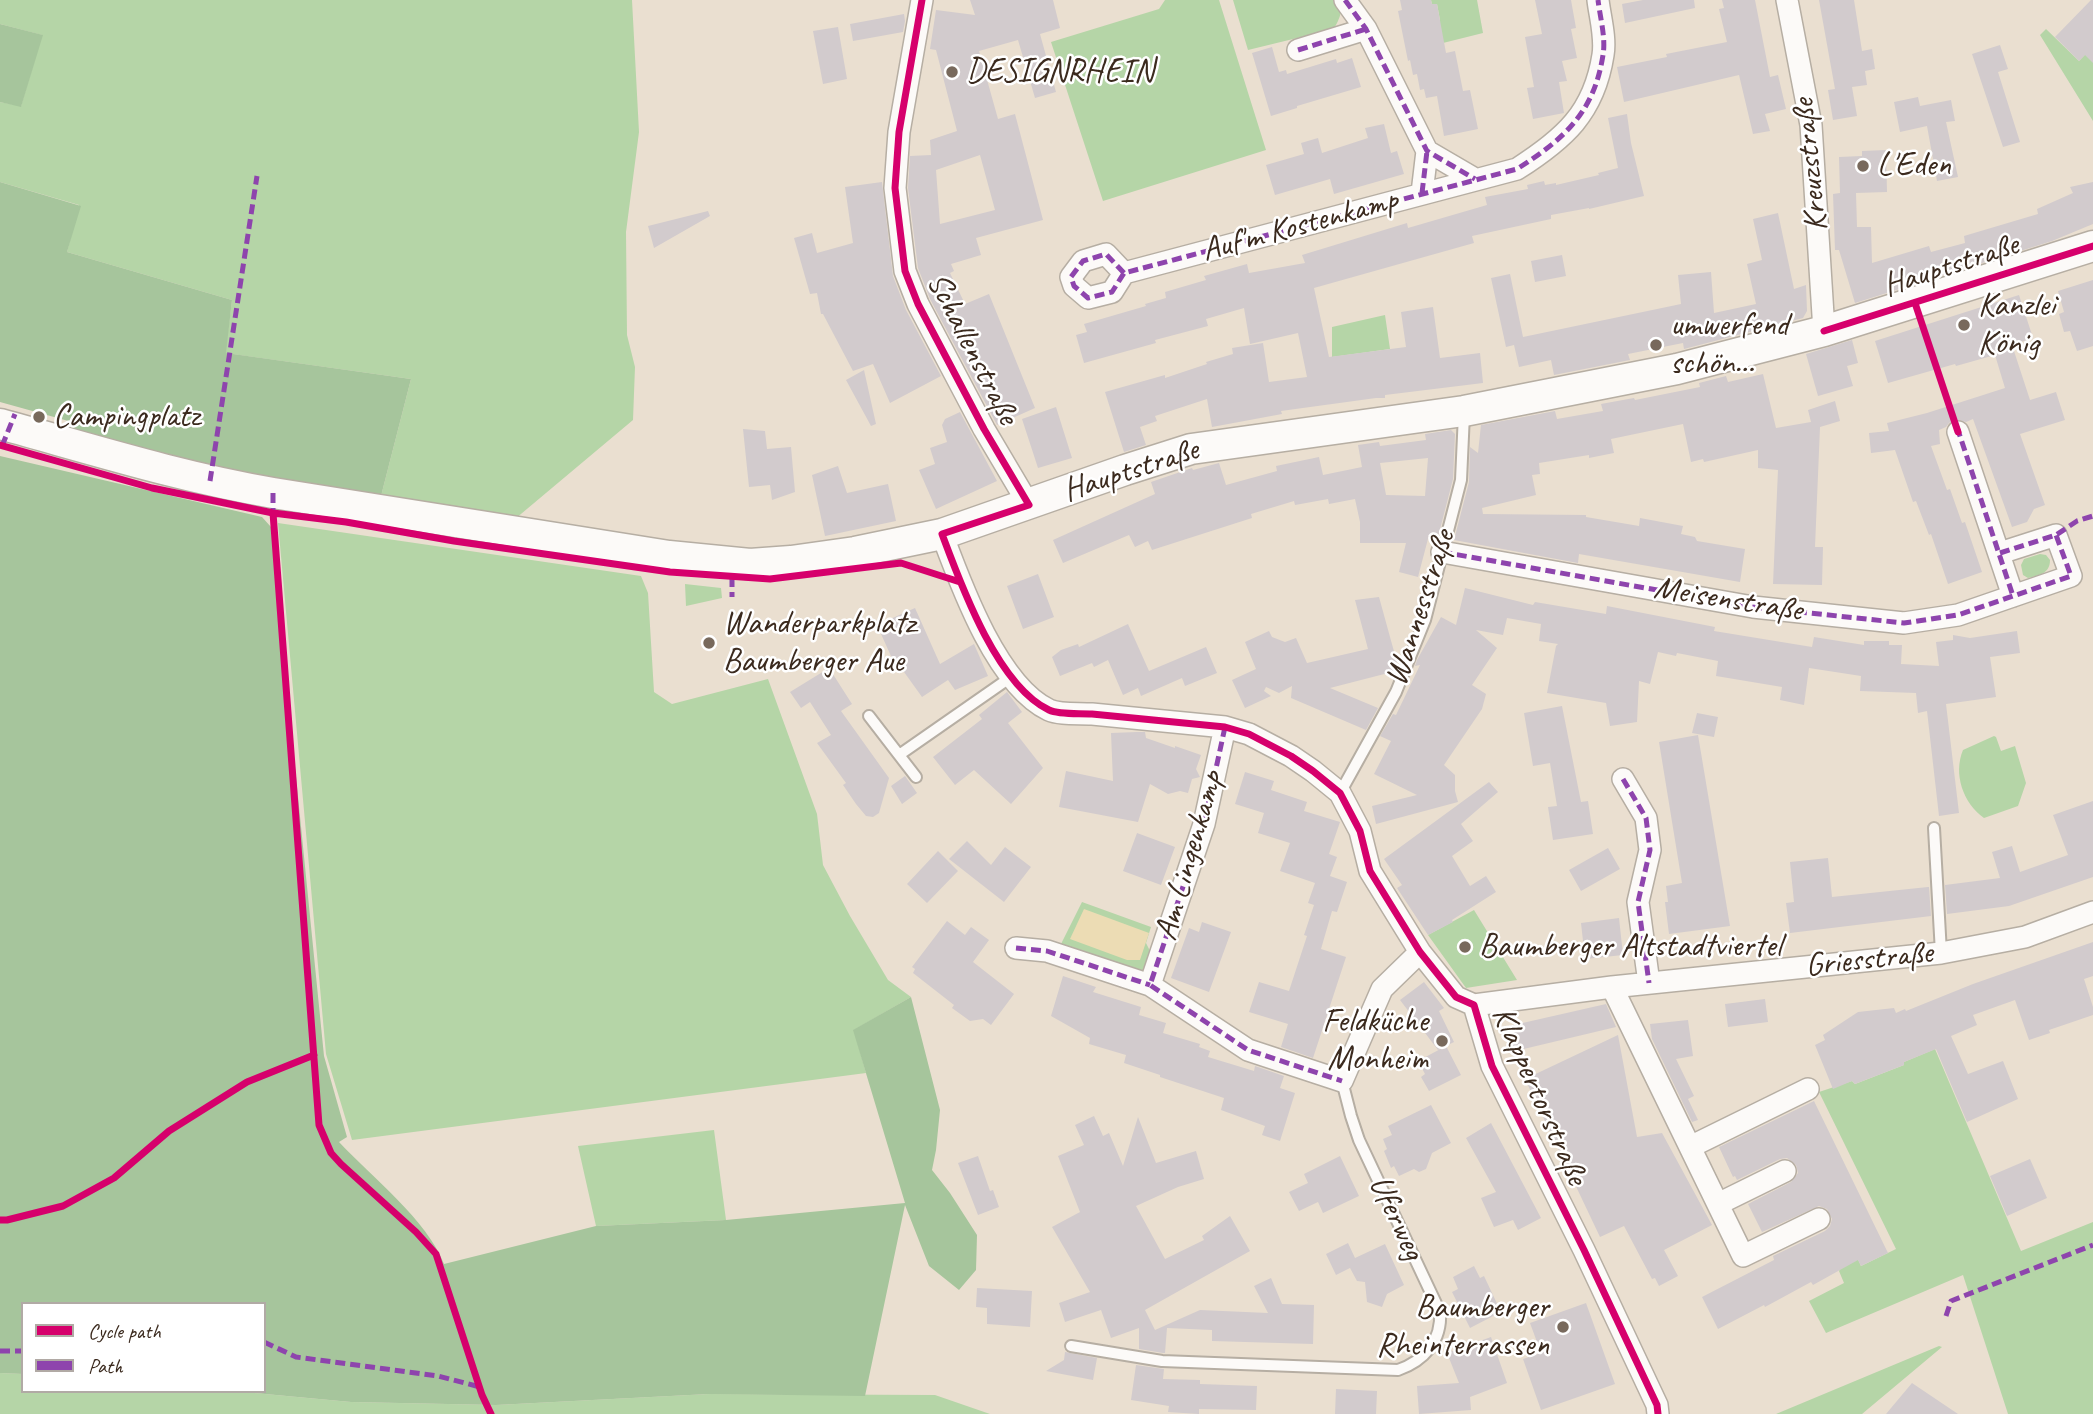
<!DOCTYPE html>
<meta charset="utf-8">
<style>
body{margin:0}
#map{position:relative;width:2093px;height:1414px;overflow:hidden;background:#eadfd0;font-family:Caveat,sans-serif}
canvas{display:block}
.legend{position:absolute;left:21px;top:1302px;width:245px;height:91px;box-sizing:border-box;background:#fff;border:2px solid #b1aaa5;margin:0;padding:9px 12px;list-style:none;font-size:21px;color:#3b2a1e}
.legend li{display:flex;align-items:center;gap:14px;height:35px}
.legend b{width:35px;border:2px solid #b1aaa5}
</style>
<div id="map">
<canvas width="2093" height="1414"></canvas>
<ul class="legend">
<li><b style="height:9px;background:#d6006c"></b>Cycle path</li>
<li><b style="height:9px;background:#8e44ad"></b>Path</li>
</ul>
</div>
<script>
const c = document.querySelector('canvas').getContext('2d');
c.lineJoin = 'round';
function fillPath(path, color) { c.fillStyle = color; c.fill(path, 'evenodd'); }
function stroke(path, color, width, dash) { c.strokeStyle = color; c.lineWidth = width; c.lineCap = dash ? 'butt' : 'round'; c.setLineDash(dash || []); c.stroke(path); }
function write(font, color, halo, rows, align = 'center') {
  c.font = font + ' Caveat,sans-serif'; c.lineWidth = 5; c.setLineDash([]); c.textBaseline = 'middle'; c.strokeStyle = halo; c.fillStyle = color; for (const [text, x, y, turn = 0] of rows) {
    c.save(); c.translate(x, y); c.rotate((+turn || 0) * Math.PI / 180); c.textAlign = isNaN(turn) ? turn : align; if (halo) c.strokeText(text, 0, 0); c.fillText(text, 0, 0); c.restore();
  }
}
const green = new Path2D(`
 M0,0H632L639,132L626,232L627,335L635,367L633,420L515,519L380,500L411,379L225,353L232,300L67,252L79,205L0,182V102L21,106L42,35L0,24Z
 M1165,0H1219L1266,150L1103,201L1051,42L1159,9Z
 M1233,0H1337C1345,10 1339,19 1334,29L1248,50Z
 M1431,0H1477L1483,33L1439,44L1440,20L1437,4H1432Z
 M2046,29L2079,61L2093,46V121L2040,35Z
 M1385,315L1390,349L1332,357V327Z
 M278,523L641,576L648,593L654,692L672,704L768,679L817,814L823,865L850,916L888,980L911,997L854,1030L866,1073L352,1140L326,1054Z
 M2040,554L2046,555L2050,560C2050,574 2039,575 2028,578L2023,575L2021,565L2024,559Z
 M685,584L721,588L722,598L686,606Z
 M1994,736L1996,737L2001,751L2015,746L2026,783L2018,806L1984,818C1963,803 1953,774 1963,750Z
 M1082,902L1151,927L1146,943L1150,951L1141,975L1059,948Z
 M1474,910L1517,980L1466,988L1428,935Z
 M1935,1049L2021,1251L2093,1222V1414H2008L1963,1275L1826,1333L1809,1301L1844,1283L1839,1271L1852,1246L1861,1266L1896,1249L1819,1092L1852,1081L1855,1084L1904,1065V1062Z
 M714,1130L726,1220L596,1226L578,1146Z
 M1939,1346L1942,1347L1862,1414H1776Z
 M0,1373L23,1374V1391H233L351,1402L496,1405L709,1394L935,1395L990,1414H0Z`);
const forest = new Path2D(`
 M0,24L43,35L21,107L0,102Z
 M0,182L81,206L67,252L232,300L226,353L411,379L380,500L263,480L69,432L72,422L0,402Z
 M0,456L262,517L271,527L324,1056L347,1137L339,1142C372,1177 427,1220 444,1264L596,1226L726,1220L905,1203L853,1030L911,997L940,1110L936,1150L932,1170L950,1193L977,1235L976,1270L959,1290L929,1266L905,1205L865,1396L709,1394L496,1405L351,1402L233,1391H264V1304H23V1374L0,1373Z`);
const sand = new Path2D(`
 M1084,909L1149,933L1140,960H1127L1070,939Z`);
const building = new Path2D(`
 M970,0H1053L1060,28L1040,34L1056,92L1035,98L1018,40L979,51L998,119L1015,114L1043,220L976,238L981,255L951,264L954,271L950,273L965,304L989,294L1035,408L997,425L930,299L918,268L908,188L910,156L931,155L930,140L957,131L936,50L930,49L936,10L975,15ZM980,155L995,210L940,224L936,170Z
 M1400,0H1431L1432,4H1437L1446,53L1455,51L1463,91L1470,90L1478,129L1444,136L1437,96L1426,98L1424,89L1420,90L1417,74L1413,75L1410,60L1408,61L1398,11L1402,10Z
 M1535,0H1571L1576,28L1571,29L1577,58L1562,61L1567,81L1559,82L1564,113L1533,119L1527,88L1534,87L1525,37L1542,34Z
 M1643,0H1694L1695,8L1625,23L1622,4Z
 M1722,0H1755L1770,77L1778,75L1786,109L1765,114L1770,131L1753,134L1739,75L1624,102L1617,67L1667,57L1666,54L1727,42L1719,9L1724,8Z
 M1819,0H1854L1862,51L1872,49L1875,69L1865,71L1867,85L1852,87L1857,116L1833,120L1828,90L1835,89Z
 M2091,0H2093V63L2085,55L2079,61L2055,37Z
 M904,14L905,21L903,32L853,41L850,24Z
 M838,27L847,79L823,84L813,31Z
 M2000,45L2008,69L1998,72L2020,142L2003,147L1972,54Z
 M1272,47L1279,72L1286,70L1287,74L1336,59L1337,63L1352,58L1361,87L1297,106V108L1271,116L1252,53Z
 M1918,97L1920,106L1951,100L1955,121L1946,122L1958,177L1937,181L1927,126L1900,132L1894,102Z
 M1627,114L1631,143L1644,196L1589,209V208L1551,215V219L1472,236L1474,243L1314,288L1329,357L1406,347L1401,312L1433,307L1440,358L1480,353L1483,383L1385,395V398H1376L1281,411L1282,414L1212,427L1207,399L1155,416L1157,421L1140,427L1146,445L1124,452L1105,392L1165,375V378L1207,364L1206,362L1233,354L1232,348L1263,343L1269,382L1307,377L1298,333L1250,344L1244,308L1206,319L1208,326L1155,340L1156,343L1084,363L1076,335L1087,332L1084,324L1146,306L1145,304L1166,298L1165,292L1206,280L1204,276L1247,264L1249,273L1305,263L1302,255L1407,223L1408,228L1487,205L1485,197L1528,189L1527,185L1544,181L1545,185L1556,183V185L1599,175L1598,173L1618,168L1608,118Z
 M1384,124L1391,153L1397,151L1404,174L1334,194L1330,179L1275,195L1266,165L1304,154L1301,143L1318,138L1322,153L1368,138L1365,128Z
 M1886,150L1887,192L1856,193L1857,227H1871L1872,263L1929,246L1931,252L1965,243L1964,236L2038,214L2037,209L2073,193L2070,187L2093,182V224L2052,241L1855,303L1839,250H1835L1833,194L1840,193L1839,157L1862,156V151Z
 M882,182L893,276L906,310L941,376L890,403L873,364L853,371L823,314H821L817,293L810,294L794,238L812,233L817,253L853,243L845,187Z
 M708,211L710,216L654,248L648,226Z
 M1778,213L1794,289L1806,285L1807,311L1803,318L1684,349L1683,343L1628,354L1630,360L1554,375L1551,360L1519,367L1514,345L1506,347L1491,278L1510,274L1523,337L1681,304L1678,275L1711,272L1714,313L1756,304L1747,264L1762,260L1753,219Z
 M1562,255L1566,276L1535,282L1531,261Z
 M2093,280V346L2077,351L2070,331L2064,332L2059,314L2064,312L2058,291Z
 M2019,295L2033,338L2012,345L2030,400L2056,392L2065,420L2020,434L2045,505L2034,509L2027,522L2012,527L1973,419L1966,422L1955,419L1949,423L1946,427L1939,430L1940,444L1931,446L1947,490L1950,489L1962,523L1965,522L1982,572L1948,584L1931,534L1929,535L1916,501L1913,502L1895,450L1871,453L1869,433L1889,431L1887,423L1927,413L2005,388L1995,355L1956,366L1955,364L1888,383L1875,341Z
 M1852,340L1858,363L1847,366L1853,386L1818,396L1806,354Z
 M864,370L876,424L871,426L846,380Z
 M1763,374L1776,428L1811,422L1808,410L1835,401L1840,421L1820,427L1815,547H1823L1822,585L1773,584L1778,470L1758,468V450L1704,462L1703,459L1691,462L1683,424L1611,439L1614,453L1589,458V455L1539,463L1540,474L1532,475L1536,495L1482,508L1483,514L1586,515V517L1639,526L1640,518L1683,526L1681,534L1695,537L1697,541L1745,549L1740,582L1579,554L1578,563L1454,540L1469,482L1470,447L1478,453L1481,425L1555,411L1557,419L1603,411L1601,404L1634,398L1635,400L1700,387L1699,383L1726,376L1728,382Z
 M1056,407L1072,458L1038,468L1022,419Z
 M960,412L997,481L936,509L919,470L935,464L930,448L947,442L942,425L945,419Z
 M743,429L765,431L767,449L791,447L795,492L772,500L770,485L749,487Z
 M1451,430L1455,434L1453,479L1438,537L1429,535L1418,577L1399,572L1406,543H1360V522L1355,499L1329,504L1328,499L1295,505L1294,501L1251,514L1252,518L1152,550L1148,541L1135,547L1129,535L1063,563L1053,540L1155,494L1151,482L1192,468L1193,470L1219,463L1226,485L1277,471L1276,466L1319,457L1323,475L1362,467L1358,445L1379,442L1380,446L1426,440L1425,434ZM1428,458L1425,496L1386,495L1380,463Z
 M838,466L847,493L888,484L896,521L825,536L812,475Z
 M1038,574L1054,617L1023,629L1007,586Z
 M1465,588L1533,605L1535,602L1606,614L1607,606L1715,627L1714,631L1812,647L1814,637L1864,645V641H1889V645H1902L1901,664L1939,666L1936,642L1953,640V635L1970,638L2017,631L2020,653L1990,657L1996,697L1946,704L1959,813L1939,816L1927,711L1918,713L1916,693L1860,691L1861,676L1809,668L1804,705L1780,700L1782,687L1716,676L1718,661L1677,653L1676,656L1658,652L1650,684L1639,681L1637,722L1610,726L1606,703L1547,693L1556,646L1558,644L1539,641L1541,624L1507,618L1503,635L1476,630L1497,648L1472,685L1486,694L1482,709L1444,765L1455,775V791L1458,802L1376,824L1372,806L1417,795L1374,774L1391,741L1380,736L1393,714L1396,715L1420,665L1415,666L1417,660L1441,617L1456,625Z
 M1379,597L1398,666L1396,671L1330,688L1378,708L1366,730L1291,698L1292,686L1279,693L1266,687L1264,691L1271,696L1245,708L1232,680L1256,669L1245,642L1269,631L1272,637L1285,642L1296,638L1307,663L1368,649L1355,600Z
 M915,608L940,664L974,644L988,676L955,690L948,680L922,697L899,665H895L877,625Z
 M1128,624L1149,671L1206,647L1217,673L1185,686L1182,678L1141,696L1138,688L1123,695L1108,660L1094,667L1092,663L1060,676L1052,657L1061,650L1078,644L1079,647Z
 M829,668L852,704L841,711L889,778L879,813L873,817L866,816L856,804L843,785L846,783L817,743L831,735L810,702L801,708L790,692Z
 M1007,692L1022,712L1008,723L1043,768L1011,804L974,770L955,785L933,757L982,719L979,715Z
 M1562,706L1581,802L1588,801L1593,834L1553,840L1548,807L1557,806L1550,763L1533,766L1524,713Z
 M1697,713L1718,717L1714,737L1692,733Z
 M1137,732H1145L1146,738L1175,748V746L1201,755L1196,769L1200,777L1192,779L1188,793L1180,791L1168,794L1150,784L1138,822L1059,807L1066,771L1113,781L1111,733Z
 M1698,735L1730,926L1669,934L1665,902H1668L1666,886L1682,883L1659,742Z
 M1245,772L1274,781L1271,790L1307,802L1304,811L1340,822L1329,854L1337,857L1330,876L1347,882L1337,912L1332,911L1321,949L1346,957L1313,1058L1281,1047L1288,1024L1249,1012L1259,982L1289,991L1307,936L1304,935L1314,905L1308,903L1315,883L1280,871L1290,843L1258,833L1264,813L1235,804Z
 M905,776L917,793L902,804L891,786Z
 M1489,782L1498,792L1461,824L1473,841L1452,856L1470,886L1486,876L1496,892L1452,920L1453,922L1428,935L1397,888L1402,885L1384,859Z
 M2093,801V877L2009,906L1947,914L1945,885L2000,878L1992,852L2012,846L2020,872L2068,855L2053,815Z
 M1137,833L1175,847L1161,885L1123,871Z
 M967,841L991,865L1005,847L1031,867L1004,902L949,859Z
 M1608,848L1620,869L1581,891L1569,870Z
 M938,851L958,871L927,903L907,884Z
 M1828,858L1832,897L1928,887H1929L1931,916L1790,933L1786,903L1794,902L1790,862Z
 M1619,918L1623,955L1585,959L1581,923Z
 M947,921L965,935L971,927L989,940L973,962L1014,994L991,1025L983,1019L970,1021L952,1008L954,1005L913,973L915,969L912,967Z
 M1202,922L1231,932L1209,992L1171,978L1189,928L1199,932Z
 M2093,942V976L2084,979L2093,1007V1015L2049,1030L2050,1033L2029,1040L2015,1000L1973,1015L1977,1025L1951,1036L1968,1074L2003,1061L2018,1099L1967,1122L1936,1049L1904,1062V1065L1855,1084L1852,1081L1833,1089L1815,1045L1825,1040L1823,1035L1858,1012L1894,1008L1896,1013L1905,1009L1906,1011L1973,984Z
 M1063,976L1096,987L1093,992L1141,1007L1139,1015L1166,1023L1163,1033L1200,1044L1199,1047L1210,1051L1208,1057L1254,1071L1255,1066L1284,1076L1280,1088L1295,1093L1280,1141L1262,1135L1265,1126L1221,1110L1224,1098L1160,1077V1075L1124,1063L1126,1055L1089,1044L1090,1038L1051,1016Z
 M1424,982L1444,1008L1439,1011L1454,1042L1438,1050L1400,1000Z
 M1765,999L1768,1022L1728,1027L1725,1004Z
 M1606,1004L1616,1027L1511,1052L1505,1027Z
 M1688,1020L1693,1056L1676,1059L1694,1096L1688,1099L1698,1120L1692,1122L1652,1039L1650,1024Z
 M1618,1035L1637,1137L1662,1133L1712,1225L1664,1250L1678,1276L1659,1286L1655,1278L1652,1279L1624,1226L1600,1237L1525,1079Z
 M1446,1046L1461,1075L1429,1091L1421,1077L1425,1074L1418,1061Z
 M1814,1101L1888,1253L1861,1266L1858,1260L1813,1285L1811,1282L1765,1307L1764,1305L1718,1329L1702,1297L1774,1260L1773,1256L1825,1231L1830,1226L1832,1219L1827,1209L1819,1206L1762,1232L1748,1204L1791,1182L1798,1173L1796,1165L1787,1158L1780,1159L1737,1180L1735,1176L1733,1177L1719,1147Z
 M1431,1105L1451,1143L1432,1153L1426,1169L1419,1172L1414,1169L1399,1176L1394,1166L1391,1168L1384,1151L1387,1149L1383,1139L1392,1135L1388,1126Z
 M1094,1116L1103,1136L1109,1133L1123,1166L1138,1117L1156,1163L1196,1151L1204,1179L1178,1187L1136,1206L1165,1259L1204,1240L1202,1236L1230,1216L1250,1251L1145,1310L1155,1330L1200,1310L1268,1313L1254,1286L1271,1278L1282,1304L1314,1305L1313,1344L1212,1341V1330L1167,1328L1165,1353H1163L1139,1349V1328L1111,1338L1101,1310L1065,1322L1059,1303L1090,1292L1052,1227L1080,1212L1058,1156L1084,1145L1075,1125Z
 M1491,1123L1541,1218L1518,1230L1513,1220L1494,1227L1481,1198L1496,1192L1466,1138Z
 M978,1156L990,1191L993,1190L999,1207L978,1215L958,1163Z
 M1340,1156L1359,1196L1323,1213L1318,1202L1299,1211L1289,1192L1308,1183L1304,1174Z
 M2030,1159L2047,1198L2007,1216L1990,1176Z
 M1348,1243L1355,1258L1385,1244L1404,1285L1387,1294L1382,1307L1367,1302L1365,1282L1357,1281L1350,1268L1336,1275L1326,1254Z
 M1474,1266L1480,1278L1484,1276L1501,1312L1470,1328L1452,1292L1458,1289L1453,1277Z
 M977,1288L1032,1291L1030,1327L987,1324V1308L976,1307Z
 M1586,1303L1615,1384L1541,1410L1523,1359L1541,1353L1530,1323Z
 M1491,1337L1507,1383L1470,1397L1471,1410L1419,1414L1417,1386L1459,1383L1447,1353Z
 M1065,1352L1097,1358L1093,1380L1046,1371L1064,1360Z
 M1136,1365L1164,1369L1163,1379L1200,1380V1384L1257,1386L1256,1410L1199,1409V1414L1168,1412L1169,1406L1131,1400Z
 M1912,1383L1958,1414H1886Z
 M1336,1389L1377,1391L1376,1414H1335Z`);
const lane = new Path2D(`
 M869,716L899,755L1011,677
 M899,755L916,777
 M1340,793L1396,692L1425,620L1461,480L1464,414
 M1934,828L1941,953
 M1071,1346L1162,1361L1398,1370C1424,1361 1442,1341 1440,1312L1359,1140L1351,1116L1342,1081`);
const street = new Path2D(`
 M922,0L899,132L895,188L905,271L918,304L984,429L1029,505
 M1345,0L1366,29L1427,151L1475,179
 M1787,0L1811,125L1824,331
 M1298,50L1366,29
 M1422,193L1427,151
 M1124,273L1106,254L1083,261L1071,277L1074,286L1088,298L1112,292L1124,273L1517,169C1564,139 1594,113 1603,55C1606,38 1600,17 1598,0
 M1958,432L2013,596
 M942,534C961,585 997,685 1049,710C1060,715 1079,713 1092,714C1136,718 1181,723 1225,727L1249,734L1291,756L1313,771L1340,793L1360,831L1370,871L1420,952L1456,997L1474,1005L1492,1066L1584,1250L1657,1405L1658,1414
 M1442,552L1753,607L1904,623L1958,615L2071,576L2056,535L2000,553
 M1225,727L1204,824L1150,985L1248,1050L1342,1081L1382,989L1420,952
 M1623,779L1646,818L1650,850L1638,902L1649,983
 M1016,948L1047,951L1150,985
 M1612,987L1743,1256L1819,1219
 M1474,1005L1612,987L1941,953L2025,937L2093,912
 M1690,1147L1808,1089
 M1718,1204L1785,1171`);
const secondary = new Path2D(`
 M0,424C91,449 180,477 273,493L669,556L750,564L791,561L855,552L942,534L1125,470L1191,449L1464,411L1677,369L1824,331L2093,246`);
const quiet = new Path2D(`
 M1345,0L1366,29L1427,151L1475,179
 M1298,50L1366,29
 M1422,193L1427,151
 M1124,273L1106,254L1083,261L1071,277L1074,286L1088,298L1112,292L1124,273L1517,169C1564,139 1594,113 1603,55C1606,38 1600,17 1598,0
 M1957,427L2013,596
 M2,446L15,414
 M210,481L257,176
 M273,493V516
 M1442,552L1753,607L1904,623L1958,615L2071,576L2056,535
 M2000,553L2056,535L2077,521L2093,516
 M732,577V597
 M1225,727L1204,824L1150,985L1248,1050L1342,1081
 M1623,779L1646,818L1650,850L1638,902L1649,983
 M1016,948L1047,951L1150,985
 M1946,1316L1951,1301L2093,1245
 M264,1342L296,1357L438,1376L480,1387
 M0,1351H23`);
const cycleway = new Path2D(`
 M922,0L899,132L895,188L905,271L918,304L984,429L1029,505L942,534C961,585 997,685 1049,710C1060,715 1079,713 1092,714C1136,718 1181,723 1225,727L1249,734L1291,756L1313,771L1340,793L1360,831L1370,871L1420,952L1456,997L1474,1005L1492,1066L1584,1250L1657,1405L1658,1414
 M1915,303L1958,432
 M1824,331L2093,246
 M0,445L152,488L273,513L346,522L454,541L670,572L770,579L901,563L960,582
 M273,513L319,1125L331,1153L341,1164L416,1232L436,1254L482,1395L491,1414
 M0,1220H7L63,1206L114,1178L169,1131L247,1082L314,1055`);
const markers = [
 [952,72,7,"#78695c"],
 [1863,166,7,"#78695c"],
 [1964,325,7,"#78695c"],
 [1656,345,7,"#78695c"],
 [39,417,7,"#78695c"],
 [709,643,7,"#78695c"],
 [1465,947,7,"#78695c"],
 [1442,1041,7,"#78695c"],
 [1563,1327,7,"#78695c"]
];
const poiNames = [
 ["DESIGNRHEIN",966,72],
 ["L'Eden",1877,166],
 ["Kanzlei",1978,306],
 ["König",1978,344],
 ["umwerfend",1670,326],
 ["schön...",1670,364],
 ["Campingplatz",53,417],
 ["Wanderparkplatz",723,624],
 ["Baumberger Aue",723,662],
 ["Baumberger Altstadtviertel",1479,947],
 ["Feldküche",1428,1022,"right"],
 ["Monheim",1428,1060,"right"],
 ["Baumberger",1549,1308,"right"],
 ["Rheinterrassen",1549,1346,"right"]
];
const streetNames = [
 ["Kreuzstraße",1811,165,-96],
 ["Auf'm Kostenkamp",1300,226,-15],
 ["Hauptstraße",1951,266,-18],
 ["Schallenstraße",972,349,63],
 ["Hauptstraße",1131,471,-18],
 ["Meisenstraße",1728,600,9],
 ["Wannesstraße",1421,608,-72],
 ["Am Lingenkamp",1190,856,-74],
 ["Griesstraße",1869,960,-6],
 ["Klappertorstraße",1539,1096,66],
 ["Uferweg",1396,1218,65]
];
fillPath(green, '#b5d5a7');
fillPath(forest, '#a6c59c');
fillPath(sand, '#ecdcb4');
fillPath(building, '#d2cbcd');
stroke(lane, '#b6aea3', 14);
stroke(street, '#b6aea3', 24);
stroke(secondary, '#b6aea3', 33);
stroke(lane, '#fcfaf8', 10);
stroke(street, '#fcfaf8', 21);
stroke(secondary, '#fcfaf8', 30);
stroke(quiet, '#8e44ad', 5, [10, 5]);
stroke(cycleway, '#d6006c', 7);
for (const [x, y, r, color] of markers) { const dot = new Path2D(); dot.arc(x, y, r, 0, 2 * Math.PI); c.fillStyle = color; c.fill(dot); stroke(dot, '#fff', 2.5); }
write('33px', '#3b2a1e', '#fff', poiNames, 'left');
write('33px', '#3b2a1e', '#fff', streetNames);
</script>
